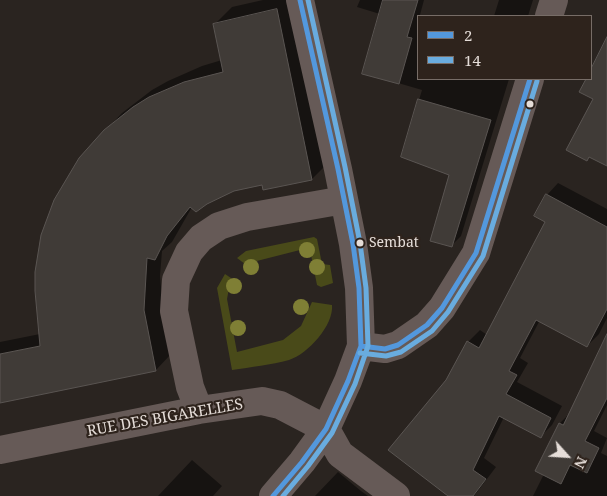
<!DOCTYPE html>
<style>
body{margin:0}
#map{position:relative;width:607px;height:496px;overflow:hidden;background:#2a2420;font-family:"Noto Serif",serif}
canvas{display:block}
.legend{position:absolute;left:417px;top:15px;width:175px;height:65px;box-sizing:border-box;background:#2e231c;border:1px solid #776d67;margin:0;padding:6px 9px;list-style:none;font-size:15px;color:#e5ddd8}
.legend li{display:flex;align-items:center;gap:10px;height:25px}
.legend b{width:25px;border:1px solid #776d67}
.north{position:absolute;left:542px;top:431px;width:50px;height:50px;-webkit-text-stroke:4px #2e231c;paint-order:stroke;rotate:116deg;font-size:14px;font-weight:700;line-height:20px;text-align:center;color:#e5ddd8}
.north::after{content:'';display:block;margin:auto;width:18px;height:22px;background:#e5ddd8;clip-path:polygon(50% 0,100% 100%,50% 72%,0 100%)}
</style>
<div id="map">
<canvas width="607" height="496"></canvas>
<ul class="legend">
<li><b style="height:6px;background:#5398dd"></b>2</li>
<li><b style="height:6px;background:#69acdf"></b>14</li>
</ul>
<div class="north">N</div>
</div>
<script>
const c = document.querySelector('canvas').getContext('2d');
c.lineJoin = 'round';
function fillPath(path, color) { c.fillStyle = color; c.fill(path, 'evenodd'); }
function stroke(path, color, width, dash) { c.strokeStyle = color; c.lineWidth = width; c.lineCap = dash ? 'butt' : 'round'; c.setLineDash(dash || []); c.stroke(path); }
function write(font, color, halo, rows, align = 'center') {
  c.font = font + ' "Noto Serif",serif'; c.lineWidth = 4.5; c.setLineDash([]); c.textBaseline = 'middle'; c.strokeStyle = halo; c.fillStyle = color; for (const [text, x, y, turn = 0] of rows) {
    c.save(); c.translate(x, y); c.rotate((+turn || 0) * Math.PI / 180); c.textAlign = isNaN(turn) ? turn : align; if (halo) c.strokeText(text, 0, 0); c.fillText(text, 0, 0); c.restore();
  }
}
const green = new Path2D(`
 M314,237L317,239L322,264L330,265L333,283L321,287L317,285L311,255L300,250L245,264L237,258L246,251Z
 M225,274L231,278L227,299L237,352L283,340L301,326L312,302L332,305C334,325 308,354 289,360C271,365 251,367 232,370L217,288Z`);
const shadow = new Path2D(`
 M263,0H295L329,162L312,179L263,184L234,190L192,207L172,242L162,251L160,276L163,308L172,353L156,370L0,402V342L40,334L105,131L122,113L152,90L168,81L202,66L222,60L215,24L232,7Z
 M360,0H424L417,26H418V79H509L461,236L451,246V174L402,157L422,90L364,73L380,14L357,7Z
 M499,0H533L528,16H494Z
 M558,183L607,209V318L599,334L587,346L540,320L520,358L528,363L517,382L562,406L552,425L541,436L504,417L484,458L496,467L474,496H450L447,381L468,342L480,330L487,335L547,221V195Z
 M607,341V405L594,431L607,438L601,453L607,456V496H533L544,474L537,471L560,423L570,413Z
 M192,460L222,486L213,496H158Z
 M338,472L361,491L368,496H315Z`);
const building = new Path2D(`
 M383,0H418L407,37L412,38L399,84L362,74Z
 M277,9L312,180L263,190L262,185L234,191L207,204L196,212L190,207L167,236L155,260L147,258L144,310L156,371L0,403V354L40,346L35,291V272L41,235L54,200L79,158L104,130L133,107L149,97L184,82L223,72L213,24Z
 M607,37V166L589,157L587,161L566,150L593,99L579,92L586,79H591V69Z
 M418,99L491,120L452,247L430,241L449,175L401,157Z
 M546,194L607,227V309L587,347L536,320L509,371L517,375L506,394L551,418L541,438L499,416L473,470L486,479L473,496H448L388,450L446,380L467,341L479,348L545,222L534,216Z
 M607,334V398L585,441L599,448L587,473L570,465L561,484L535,471L559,423L563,425Z`);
const street = new Path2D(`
 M549,16L554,0
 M361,346L385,349L398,345L427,325L442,308L476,253L530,79
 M199,410L190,387L174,311L176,280L189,252L201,238L219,226L247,217L344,200
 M326,429L340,454L396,496
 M0,450L199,410L262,401L280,405L326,429
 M273,496L302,462L326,429L348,381L361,346L359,288L353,244L338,169L300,0`);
const bus1 = new Path2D(`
 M361,346L385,349L398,345L427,325L442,308L476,253L530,79
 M273,496L302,462L326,429L348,381L361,346L359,288L353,244L338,169L300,0`);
const bus2 = new Path2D(`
 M360,353L386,356L401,352L432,331L448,312L483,256L537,81
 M283,496L308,466L332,433L355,384L368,346L366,288L360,243L345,167L308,0`);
const trees = [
 [307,250],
 [251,267],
 [317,267],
 [234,286],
 [301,307],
 [238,328]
];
const markers = [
 [530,104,4.5,"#e5ddd8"],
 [360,243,4.5,"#e5ddd8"]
];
const busNames = [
 ["Sembat",369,243]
];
const streetNames = [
 ["RUE DES BIGARELLES",165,418,-10]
];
fillPath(green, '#494a19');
fillPath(shadow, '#0007');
fillPath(building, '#403b37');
stroke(building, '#5a5552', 1);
stroke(street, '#665a57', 28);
stroke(bus1, '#5398dd', 5);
stroke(bus2, '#69acdf', 5);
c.fillStyle = '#7f7f35';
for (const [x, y] of trees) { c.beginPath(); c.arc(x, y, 8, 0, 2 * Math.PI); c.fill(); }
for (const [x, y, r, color] of markers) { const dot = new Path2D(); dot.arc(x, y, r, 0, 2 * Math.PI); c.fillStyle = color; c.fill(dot); stroke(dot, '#2e231c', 2); }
write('14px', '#e5ddd8', '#2e231c', busNames, 'left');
write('15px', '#e5ddd8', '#2e231c', streetNames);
</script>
